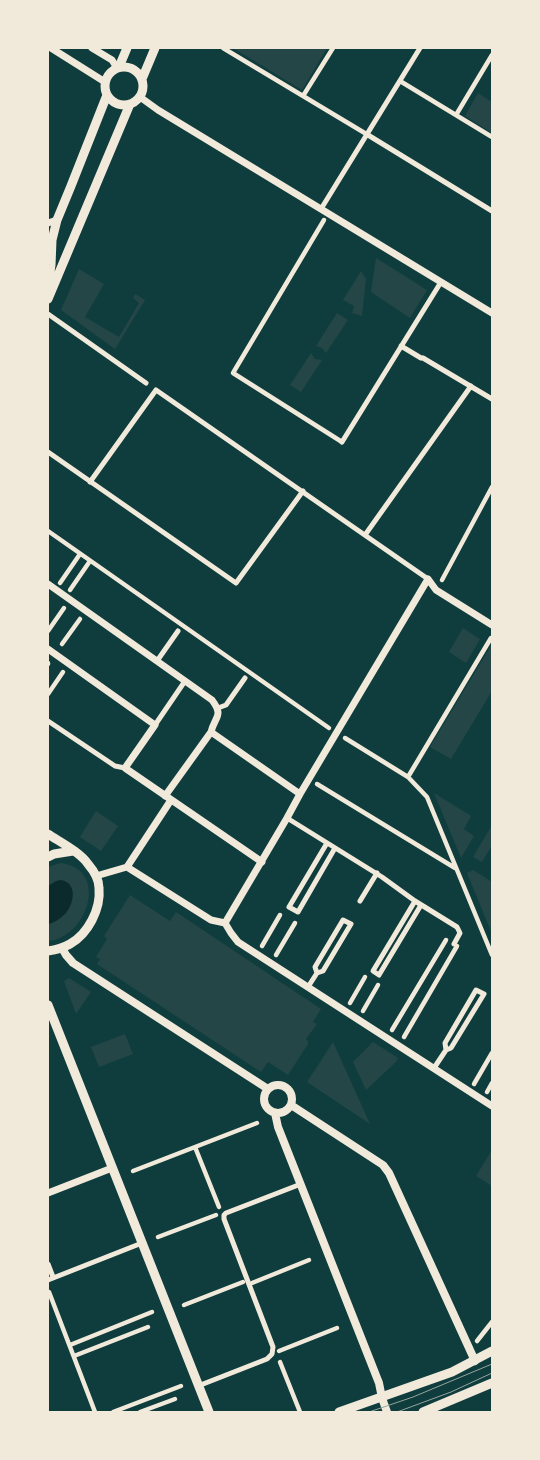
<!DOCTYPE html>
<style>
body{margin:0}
#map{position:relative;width:540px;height:1460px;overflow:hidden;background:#0f3d3e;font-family:"PT Serif",serif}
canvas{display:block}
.frame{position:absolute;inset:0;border:49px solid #f1e9da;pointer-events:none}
</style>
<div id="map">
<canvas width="540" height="1460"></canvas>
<div class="frame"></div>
</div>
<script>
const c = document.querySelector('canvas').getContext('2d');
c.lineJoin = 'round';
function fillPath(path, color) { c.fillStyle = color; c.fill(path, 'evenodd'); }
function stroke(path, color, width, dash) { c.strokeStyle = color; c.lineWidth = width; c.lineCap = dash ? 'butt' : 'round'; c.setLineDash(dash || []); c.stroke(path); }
const green = new Path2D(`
 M233,48H327L302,90Z
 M478,93L492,102V133L465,116Z
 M376,258L427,290L410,318L371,292Z
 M79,269L104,284L85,317L119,337L139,303L133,298L135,294L145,300L115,349L61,310Z
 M361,271L366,279L362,316L352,313L354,306L343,300Z
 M337,313L348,320L326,353L322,348L316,346Z
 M311,353L315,359L322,360L301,392L290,385Z
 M463,628L480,639L466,663L449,652Z
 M492,644V691L451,759L430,747Z
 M434,793L471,816L464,829L474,836L461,858Z
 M96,811L118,826L101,851L80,837Z
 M492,825V845L482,862L473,857Z
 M60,863C110,868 88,938 48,941V867Z
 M473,870L492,882V934L467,873Z
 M130,895L170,921L176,912L321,1009L313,1022L317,1024L306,1039L308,1041V1044L288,1075L268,1062L261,1072L97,964L100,959L96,957L107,939L104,936Z
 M69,978L91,992L76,1014L64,981Z
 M125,1034L133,1054L99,1067L91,1047Z
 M333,1042L370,1124L307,1082Z
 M373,1042L398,1058L396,1062L366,1090L353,1062Z
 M492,1150V1186L476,1176Z`);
const water = new Path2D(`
 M61,880C78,883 74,904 65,914C60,919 54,923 48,924V886L56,881Z`);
const pedestrian = new Path2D(`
 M223,48L368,135
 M400,81L492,137
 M303,96L333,48
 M456,115L492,55
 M324,220L233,373L342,442
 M48,531L329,728
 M442,580L492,487
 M60,583L80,554
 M70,590L90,561
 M48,631L64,608
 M491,638L408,777L427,797L492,955
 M62,644L80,619
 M48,664V663
 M48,694L63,672
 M345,738L408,777
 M317,784L455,868
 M262,946L280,915
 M276,955L295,923
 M350,1003L365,977
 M363,1011L378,985
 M392,1030L446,940
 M404,1037L457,946
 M474,1084L492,1053
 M487,1092L492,1083
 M195,1147L219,1207
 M133,1171L257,1123
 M158,1237L216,1215
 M252,1283L309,1260
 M49,1292L95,1412
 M184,1305L243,1282
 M477,1341L492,1322
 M70,1345L152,1312
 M279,1351L337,1328
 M74,1356L148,1327
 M280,1362L300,1412
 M113,1412L181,1386
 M140,1412L175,1399`);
const minor = new Path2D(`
 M368,135L492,211
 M321,209L420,48
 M48,314L146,383
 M401,346L421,358
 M423,358L492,399
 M342,442L441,282
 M48,452L236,583L303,491
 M90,482L156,390L428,579
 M365,535L471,386
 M157,661L178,631
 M218,708L226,705L245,678
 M48,721L115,766L125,768
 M155,725L185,681
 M287,818L382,877L415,901L457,927L460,933L454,944
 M327,843L289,907L298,912L335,848
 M360,901L377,873
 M415,901L373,971L379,975L421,905
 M308,987L317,973L323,971L351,924L343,920L315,967L317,973
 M434,1068L446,1050L451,1048L484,994L476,990L445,1043L446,1050
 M48,1264L53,1277
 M48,1280L142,1243
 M198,1386L267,1359L272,1354L273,1347L224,1219V1215L226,1213L301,1184`);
const tertiary = new Path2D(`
 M51,48L105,82
 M92,48L112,60L117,68
 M140,97L158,110L492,313
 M48,223L57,220
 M48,584L212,700C224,716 215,716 211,732L165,796
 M48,649L155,725L125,768L262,862
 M211,732L300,794
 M127,867L211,920L225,923
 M127,867L171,800
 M96,876L127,867
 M225,923L287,818L300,794L428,579L436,590L492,625
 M225,923L231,933L238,942L492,1106
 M48,1193L112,1168`);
const secondary = new Path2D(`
 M62,948L66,955L73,963L268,1089
 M264 1099a14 14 0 1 1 28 0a14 14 0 1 1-28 0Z
 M291,1105L383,1165L389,1173L475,1361
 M275,1113L278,1127L379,1383L382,1398L387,1412`);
const primary = new Path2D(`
 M119,67L127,48
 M105 86a19 19 0 1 1 38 0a19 19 0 1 1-38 0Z
 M142,79L155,48
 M48,287L51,265L52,240L57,220L71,186L107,95
 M48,299L130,104
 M48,834C60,842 80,852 88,864C94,871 99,879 99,888C101,909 88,934 70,944C63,948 55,950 48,951
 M48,857L54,854L73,851
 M48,1005L209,1412
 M339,1412L452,1372L492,1351
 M423,1412L492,1383`);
const tram = new Path2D(`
 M369,1412L413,1397L492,1364
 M397,1412L451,1392L492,1373`);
fillPath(green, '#244646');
fillPath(water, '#0a2a2b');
stroke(pedestrian, '#f1e9da', 4.5);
stroke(minor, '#f1e9da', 5);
stroke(tertiary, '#f1e9da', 7);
stroke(secondary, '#f1e9da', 8);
stroke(primary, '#f1e9da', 9);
stroke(tram, '#97a49c', 1);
</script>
